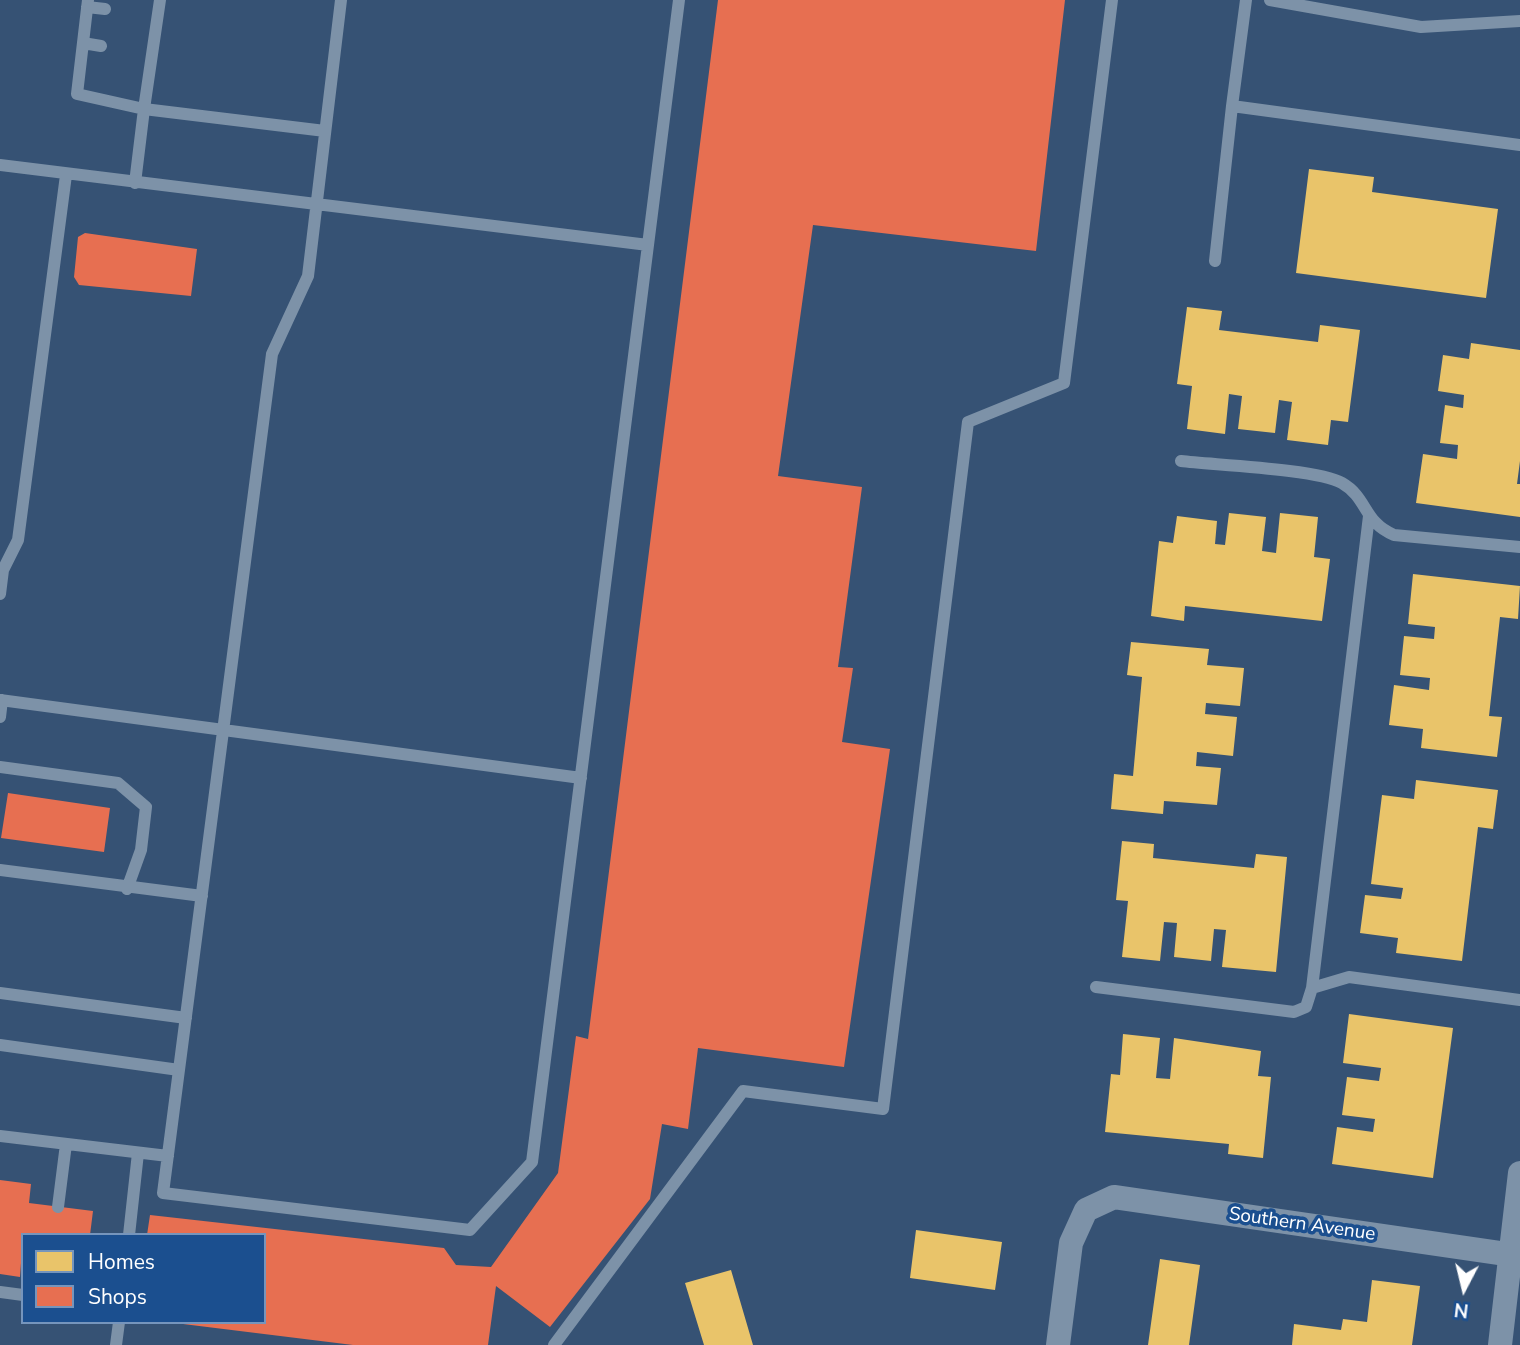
<!DOCTYPE html>
<style>
body{margin:0}
#map{position:relative;width:1520px;height:1345px;overflow:hidden;background:#365274;font-family:"Nunito Sans",sans-serif}
canvas{display:block}
.legend{position:absolute;left:21px;top:1233px;width:245px;height:91px;box-sizing:border-box;background:#1b4f8f;border:2px solid #7695bc;margin:0;padding:9px 12px;list-style:none;font-size:21px;color:#fff}
.legend li{display:flex;align-items:center;gap:14px;height:35px}
.legend b{width:35px;border:2px solid #7695bc}
.north{position:absolute;left:1429px;top:1254px;width:70px;height:70px;-webkit-text-stroke:5px #1b4f8f;paint-order:stroke;rotate:187deg;font-size:19px;font-weight:700;line-height:28px;text-align:center;color:#fff}
.north::after{content:'';display:block;margin:auto;width:24px;height:32px;background:#fff;clip-path:polygon(50% 0,100% 100%,50% 72%,0 100%)}
</style>
<div id="map">
<canvas width="1520" height="1345"></canvas>
<ul class="legend">
<li><b style="height:19px;background:#e9c46a"></b>Homes</li>
<li><b style="height:19px;background:#e76f51"></b>Shops</li>
</ul>
<div class="north">N</div>
</div>
<script>
const c = document.querySelector('canvas').getContext('2d');
c.lineJoin = 'round';
function fillPath(path, color) { c.fillStyle = color; c.fill(path, 'evenodd'); }
function stroke(path, color, width, dash) { c.strokeStyle = color; c.lineWidth = width; c.lineCap = dash ? 'butt' : 'round'; c.setLineDash(dash || []); c.stroke(path); }
function write(font, color, halo, rows, align = 'center') {
  c.font = font + ' "Nunito Sans",sans-serif'; c.lineWidth = 7; c.setLineDash([]); c.textBaseline = 'middle'; c.strokeStyle = halo; c.fillStyle = color; for (const [text, x, y, turn = 0] of rows) {
    c.save(); c.translate(x, y); c.rotate((+turn || 0) * Math.PI / 180); c.textAlign = isNaN(turn) ? turn : align; if (halo) c.strokeText(text, 0, 0); c.fillText(text, 0, 0); c.restore();
  }
}
const homes = new Path2D(`
 M1309,169L1374,177L1372,192L1498,209L1486,298L1296,273Z
 M1187,307L1222,311L1219,330L1318,342L1320,325L1360,330L1348,422L1331,420L1328,445L1287,440L1292,402L1279,400L1275,433L1238,429L1242,396L1229,394L1225,434L1187,429L1192,386L1177,384Z
 M1471,343L1520,350V461L1517,484H1520V517L1416,503L1423,454L1457,459L1458,445L1440,443L1445,405L1463,408L1464,395L1438,391L1443,355L1469,359Z
 M1229,513L1266,517L1262,551L1276,553L1280,513L1318,517L1314,557L1330,559L1322,621L1185,606L1184,621L1151,616L1159,541L1173,543L1177,516L1217,521L1215,544L1225,545Z
 M1413,574L1520,586L1518,619L1500,617L1489,716L1502,717L1497,757L1421,748L1423,729L1389,725L1394,685L1429,690L1430,678L1400,675L1404,636L1434,639L1435,627L1408,624Z
 M1131,642L1209,649L1207,665L1244,668L1240,706L1206,703L1205,714L1237,717L1233,756L1197,752L1196,766L1221,768L1217,805L1164,801L1163,814L1111,809L1114,774L1133,776L1142,677L1127,675Z
 M1416,780L1498,790L1493,829L1478,827L1462,961L1396,953L1398,938L1360,933L1365,895L1401,899L1403,888L1371,884L1382,795L1414,799Z
 M1122,841L1154,844L1153,858L1254,868L1256,854L1287,857L1276,972L1222,967L1226,930L1214,929L1211,961L1174,957L1177,923L1164,922L1160,961L1122,957L1128,901L1116,900Z
 M1349,1014L1453,1028L1433,1178L1332,1164L1337,1127L1373,1132L1375,1119L1342,1115L1347,1077L1379,1081L1381,1068L1343,1063Z
 M1123,1034L1160,1038L1156,1078L1170,1079L1174,1038L1261,1051L1258,1076L1271,1077L1263,1158L1228,1154L1229,1144L1105,1132L1111,1074L1120,1075Z
 M916,1230L1002,1242L995,1290L910,1278Z
 M1160,1259L1200,1265L1189,1345H1148Z
 M731,1270L753,1345H704L685,1283Z
 M1372,1280L1420,1286L1412,1345H1292L1294,1324L1341,1330L1343,1319L1367,1322Z`);
const shops = new Path2D(`
 M718,0H1065L1036,251L813,225L778,476L862,487L838,667L853,668L842,742L890,749L844,1067L698,1048L688,1129L662,1124L650,1199L550,1327L496,1286L488,1345H353L183,1324L264,1322V1235H147L150,1215L444,1248L456,1265L491,1267L558,1173L576,1036L588,1039Z
 M85,233L197,249L191,296L79,285L74,277L78,237Z
 M8,793L110,808L104,852L1,838Z
 M0,1180L31,1184L29,1203L93,1211L90,1235H23L20,1277L0,1274Z`);
const service = new Path2D(`
 M88,0L77,94L144,109L135,183
 M160,0L144,109L325,131
 M341,0L308,276L272,354L163,1193L470,1230L532,1162L679,0
 M1246,0L1232,106L1520,145
 M1270,0L1421,27L1520,21
 M87,7L105,9
 M83,43L101,46
 M0,165L648,245
 M1215,261L1232,106
 M1181,461C1215,465 1318,469 1342,483C1368,498 1363,522 1394,535L1520,547
 M0,594L3,570L18,540L66,175
 M0,700L581,778
 M0,717L2,700
 M0,767L118,783L146,807L141,850L127,889
 M0,870L202,896
 M1096,987L1294,1012L1306,1007L1312,988L1349,977L1520,1000
 M1312,988L1369,516
 M0,993L186,1018
 M0,1045L179,1070
 M0,1136L168,1156
 M58,1207L66,1144
 M129,1235L138,1153
 M0,1292L23,1295
 M116,1345L119,1322
 M554,1345L743,1091L883,1109L968,422L1064,383L1112,0`);
const minor = new Path2D(`
 M1058,1345L1071,1243L1086,1210L1114,1197L1520,1256
 M1500,1345L1520,1173`);
const streetNames = [
 ["Southern Avenue",1302,1225,8]
];
fillPath(homes, '#e9c46a');
fillPath(shops, '#e76f51');
stroke(service, '#7d92a8', 12);
stroke(minor, '#7d92a8', 24);
write('19px', '#fff', '#1b4f8f', streetNames);
</script>
